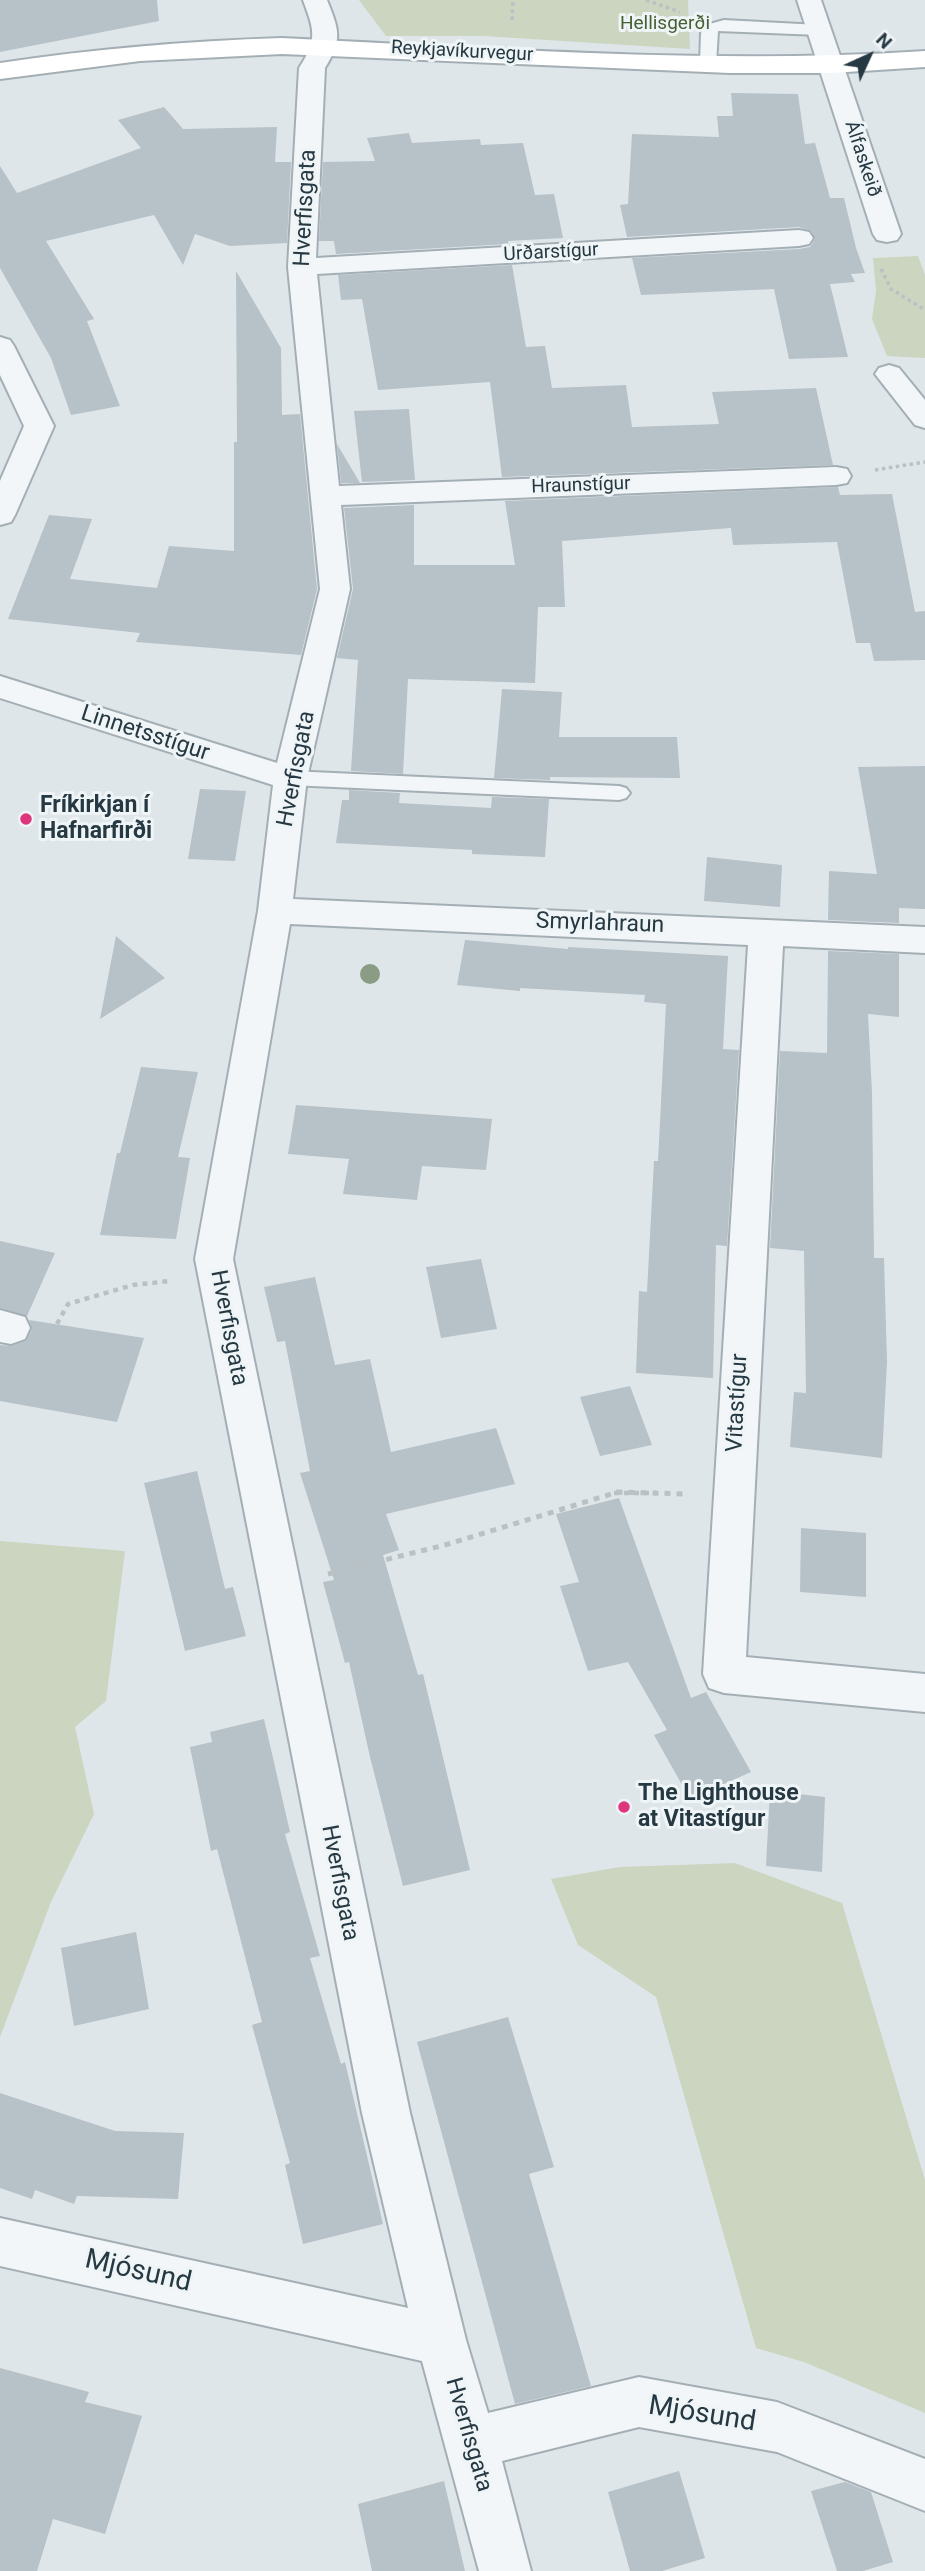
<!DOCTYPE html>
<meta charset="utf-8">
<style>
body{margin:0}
#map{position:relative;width:925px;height:2571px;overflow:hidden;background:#dfe6ea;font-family:Roboto,sans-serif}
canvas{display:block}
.north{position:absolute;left:834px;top:21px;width:70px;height:70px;-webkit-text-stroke:5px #eff5f7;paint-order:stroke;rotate:45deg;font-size:19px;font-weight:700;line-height:28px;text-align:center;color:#263943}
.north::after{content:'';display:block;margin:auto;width:24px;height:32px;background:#263943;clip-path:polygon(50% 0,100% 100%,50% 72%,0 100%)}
</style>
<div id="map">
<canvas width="925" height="2571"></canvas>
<div class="north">N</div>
</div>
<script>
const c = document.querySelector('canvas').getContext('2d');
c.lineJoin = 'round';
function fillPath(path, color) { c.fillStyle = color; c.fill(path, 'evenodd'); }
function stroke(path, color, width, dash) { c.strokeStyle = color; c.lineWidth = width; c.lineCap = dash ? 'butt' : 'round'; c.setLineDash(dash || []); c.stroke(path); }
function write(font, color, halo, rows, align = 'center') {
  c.font = font + ' Roboto,sans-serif'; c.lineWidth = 6; c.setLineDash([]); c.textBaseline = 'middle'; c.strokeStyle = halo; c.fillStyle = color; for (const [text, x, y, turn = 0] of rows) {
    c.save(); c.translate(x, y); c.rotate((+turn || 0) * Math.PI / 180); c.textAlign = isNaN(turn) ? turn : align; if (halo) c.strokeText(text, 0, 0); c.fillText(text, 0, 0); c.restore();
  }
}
const green = new Path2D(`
 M359,0H688L690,49L483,36H386Z
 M918,256L925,275V358L887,356L872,319L876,291L873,258Z
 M0,1541L125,1551L106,1701L75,1727L94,1814L51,1902L0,2037Z
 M735,1863L842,1903L925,2180V2413L804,2362L756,2348L656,1997L578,1945L551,1879L620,1867Z`);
const building = new Path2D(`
 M0,0H157L159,21L0,52Z
 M731,93L798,94L805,144L815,143L830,198H844L856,248L865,273L851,274L855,282L830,284L848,357L789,359L774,289L641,295L632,258L799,249L810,247L815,239L811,231L799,227L627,237L620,205L628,204L632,134L719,137L717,116H733Z
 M164,107L183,129L277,127L275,162H291L287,243L230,246L195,234L183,265L154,215L46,241L94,319L87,321L120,406L71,415L51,358L0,268V166L17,193L141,148L118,120Z
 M409,133L412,143L480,139L481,145L523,143L535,195L554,194L563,238L508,241V244L336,254L334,241H319L323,162L375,161L367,138Z
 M512,265L526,347L545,346L552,388L626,385L632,427L719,424L712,392L816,388L833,465L502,477L490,382L378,390L362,299L341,300L338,275Z
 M236,271L281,348L282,415L300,414L317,589L301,655L136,642L140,633L8,619L49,515L92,519L70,579L157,588L169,546L234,551V442H237Z
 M409,409L415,480L362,482L354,411Z
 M337,444L360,483H341Z
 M838,487L840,495L892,494L915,612L925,611V660L874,661L870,643H856L837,542L733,545L731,528L562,541L565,607H538L535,683L408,679L403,774L351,771L358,660L337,658L353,589L344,508L414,505V565H515L505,501Z
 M502,689L562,692L559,737H677L680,778L550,777V780L494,778Z
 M925,766V909L899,908V923L828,920L829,871L877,874L858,767Z
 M200,789L246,791L235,861L188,859Z
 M349,790L400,793L399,803L491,808L492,797L549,799L545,857L472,854V850L336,843L342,800H349Z
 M707,857L782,865L780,907L704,901Z
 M116,936L165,978L100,1019Z
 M465,940L568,949V947L728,956L723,1049L739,1050L727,1246L716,1245L713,1378L636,1373L639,1291L647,1292L654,1161H658L666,1004L644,1002L645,995L520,988V991L457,985Z
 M828,951L899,954V1017L868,1014L872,1093L874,1258H884L887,1362L882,1458L790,1447L794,1392L806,1393L804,1251L770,1248L780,1051L827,1053Z
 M141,1067L198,1072L178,1157L190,1158L176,1239L100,1235L117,1153H120Z
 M296,1105L492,1119L486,1170L422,1166L417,1200L343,1194L349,1159L288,1154Z
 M0,1241L55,1253L27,1316L0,1308Z
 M481,1259L497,1329L441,1338L426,1267Z
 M315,1277L335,1365L370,1359L391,1452L496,1428L515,1484L386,1514L399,1550L383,1555L418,1675L423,1674L470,1870L403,1886L370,1757L349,1662L345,1663L323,1582L334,1580L300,1473L310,1471L285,1341L277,1342L264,1287Z
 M29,1320L144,1338L117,1422L0,1401V1345L12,1346L26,1341L32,1329Z
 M630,1386L652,1445L600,1456L580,1397Z
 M197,1471L225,1589L233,1587L246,1636L185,1651L144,1483Z
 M619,1498L691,1698L706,1692L751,1772L690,1799L654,1735L667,1730L628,1662L588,1671L560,1586L579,1582L556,1514Z
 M801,1528L866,1533V1597L800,1592Z
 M264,1719L290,1832L285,1834L320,1956L310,1958L341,2064L345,2062L383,2224L303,2244L285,2165L290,2163L252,2025L262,2022L217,1849L211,1851L190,1747L212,1742L210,1732Z
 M770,1791L825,1797L822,1872L766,1866Z
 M136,1932L149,2009L74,2026L61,1948Z
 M508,2017L554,2167L529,2174L591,2386L515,2404L417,2042Z
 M0,2093L115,2131L184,2133L178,2199L77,2196L74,2204L35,2190L32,2199L0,2188Z
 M0,2368L89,2392L85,2402L142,2416L105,2534L53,2519L37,2571H0Z
 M679,2471L705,2558L662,2571H630L608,2492Z
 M444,2481L465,2571H372L358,2504Z
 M845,2482L871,2492L893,2562L863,2571H837L811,2491Z`);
const pathFar2 = new Path2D(`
 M646,0L680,12
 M512,20L513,0
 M881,269L891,289L925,310
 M875,470L925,462`);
const pathFar1 = new Path2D(`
 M57,1324L68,1304L133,1285L170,1281
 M614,1493H656`);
const path = new Path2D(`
 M328,1574L445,1545L618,1492L686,1494`);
const lane = new Path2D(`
 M724,20L819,25L827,30L819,35L718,31L716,64L714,67H702L700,64L701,33L706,25Z
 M290,771L619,786L626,788L630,793L626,798L619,800L290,785L283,783L279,778L283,773Z`);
const street = new Path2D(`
 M303,0H327C339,30 343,39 325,68L316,258L799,230L809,232L813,238L809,244L799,246L317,274L339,486L836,467L847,469L851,476L847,483L836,485L341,505L350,589L307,778L293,899L925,927V953L783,946L746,1657L925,1674V1712L724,1693L709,1688L703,1674L748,945L290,924L233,1259L410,2113L466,2340L488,2413L639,2377L777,2402L925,2459V2511L777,2452L639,2427L502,2461L531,2571H479L422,2361L0,2266V2218L408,2308L362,2113L195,1259L258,911L273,785L0,698V676L277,763L320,589L288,267L299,68C318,39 314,30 303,0Z
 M797,0H821L901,234L897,240L887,242L877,240L873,234Z
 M0,337L10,340L14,346L54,426L15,515L11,522L0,525V481L24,426L0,375Z
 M889,365L899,368L925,400V428L915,425L875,374L879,368Z
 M0,1310L25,1317L30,1328L25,1339L11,1344L0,1342Z`);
const secondary = new Path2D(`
 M282,38C496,48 711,65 925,51V67L831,73H730L282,54L140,61L0,79V63C94,49 187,41 282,38Z`);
const trees = [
 [370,974]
];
const markers = [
 [26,819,7,"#dd367d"],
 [624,1807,7,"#dd367d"]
];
const farParknames = [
 ["Hellisgerði",665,24]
];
const farStreetnames = [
 ["Reykjavíkurvegur",462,52,3],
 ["Álfaskeið",862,159,72],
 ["Urðarstígur",551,253,-3],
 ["Hraunstígur",581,486,-2]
];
const streetNames = [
 ["Hverfisgata",306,208,-87],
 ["Linnetsstígur",145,734,18],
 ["Hverfisgata",297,769,-79],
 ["Smyrlahraun",600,924,2],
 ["Hverfisgata",228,1328,79],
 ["Vitastígur",738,1403,-87],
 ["Hverfisgata",339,1883,79],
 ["Hverfisgata",468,2435,74]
];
const poiNames = [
 ["Fríkirkjan í",40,806],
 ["Hafnarfirði",40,832],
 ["The Lighthouse",638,1794],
 ["at Vitastígur",638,1820]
];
const nearStreetnames = [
 ["Mjósund",138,2272,13],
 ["Mjósund",702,2415,9]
];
fillPath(green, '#cbd5bf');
fillPath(building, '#b6c1c8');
stroke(lane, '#a4afb5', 4);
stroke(street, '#a4afb5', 4);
stroke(secondary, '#a4afb5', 4);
stroke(pathFar2, '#b9c1c5', 3.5, [3.5, 3.5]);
stroke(pathFar1, '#b9c1c5', 4.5, [5, 5]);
stroke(path, '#b9c1c5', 5, [6, 6]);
fillPath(lane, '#f2f6f8');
fillPath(street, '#f2f6f8');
fillPath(secondary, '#fff');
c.fillStyle = '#8b9c85';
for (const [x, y] of trees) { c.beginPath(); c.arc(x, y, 10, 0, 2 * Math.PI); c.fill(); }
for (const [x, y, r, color] of markers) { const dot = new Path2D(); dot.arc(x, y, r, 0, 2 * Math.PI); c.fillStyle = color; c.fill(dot); stroke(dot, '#eff5f7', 2.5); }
write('19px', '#476032', '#eff5f7', farParknames);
write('19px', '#263943', '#eff5f7', farStreetnames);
write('23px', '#263943', '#eff5f7', streetNames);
write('bold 23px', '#263943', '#eff5f7', poiNames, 'left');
write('28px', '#263943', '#eff5f7', nearStreetnames);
</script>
